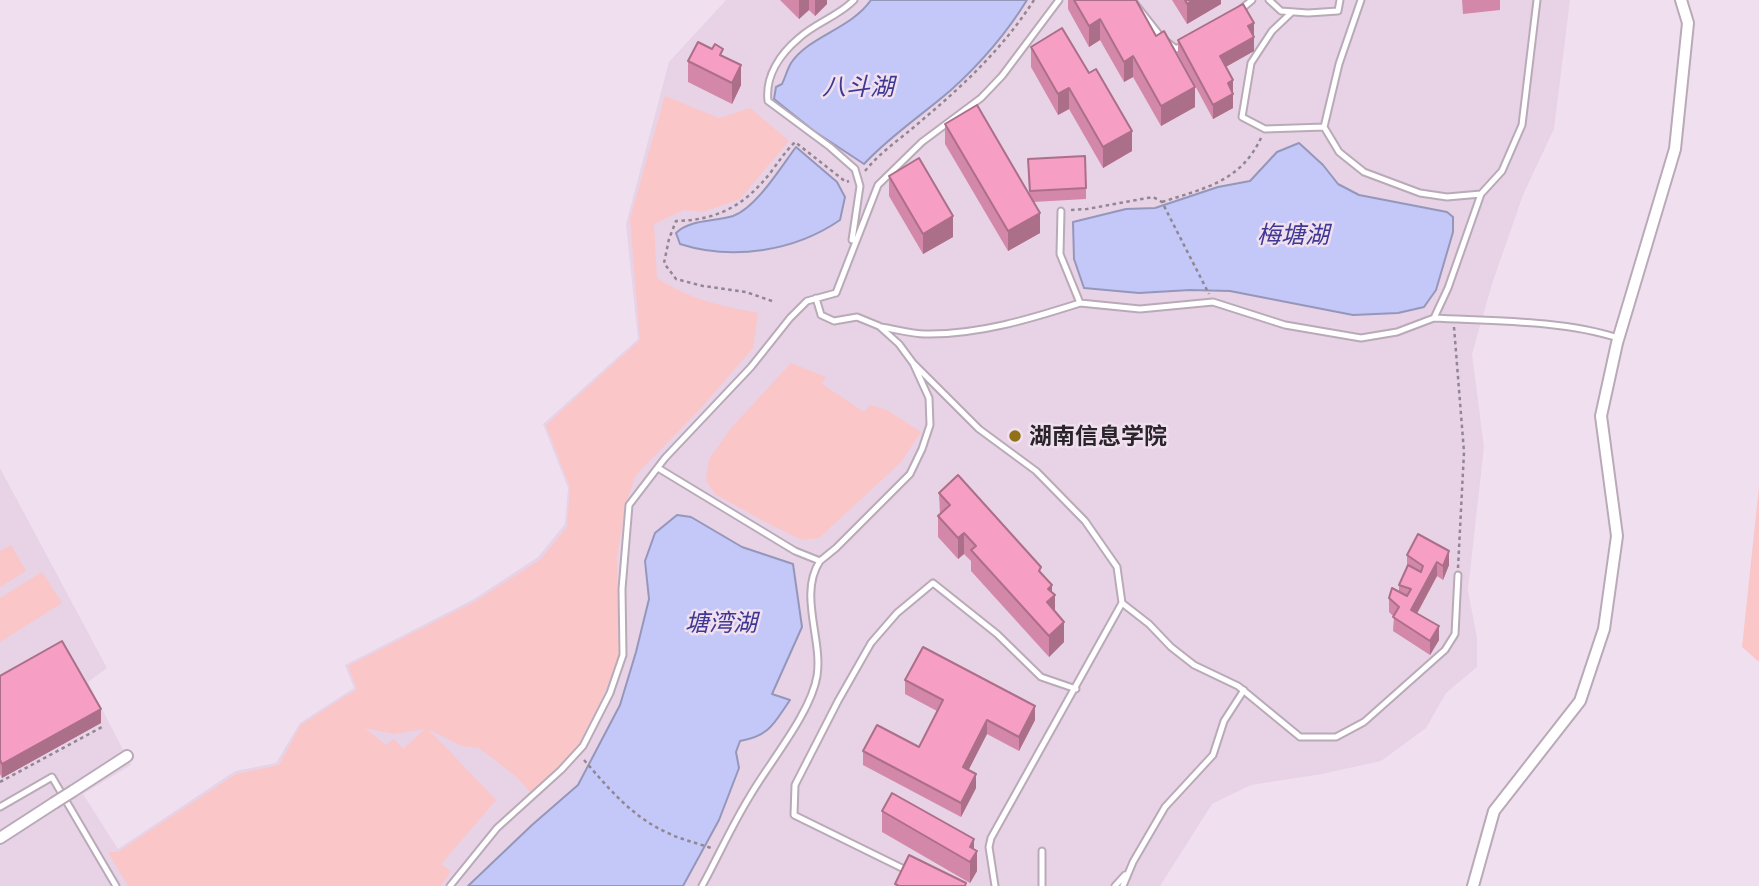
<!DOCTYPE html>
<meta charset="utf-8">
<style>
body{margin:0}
canvas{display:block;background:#f0e0ef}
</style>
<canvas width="1759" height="886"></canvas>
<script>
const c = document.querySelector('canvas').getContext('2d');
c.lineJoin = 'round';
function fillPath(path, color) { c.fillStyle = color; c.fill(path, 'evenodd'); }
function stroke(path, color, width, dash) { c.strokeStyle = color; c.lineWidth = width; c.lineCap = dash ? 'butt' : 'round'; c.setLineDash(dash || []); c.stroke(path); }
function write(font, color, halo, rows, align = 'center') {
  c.font = font + ' "Exo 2","Noto Sans SC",sans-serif'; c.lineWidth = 5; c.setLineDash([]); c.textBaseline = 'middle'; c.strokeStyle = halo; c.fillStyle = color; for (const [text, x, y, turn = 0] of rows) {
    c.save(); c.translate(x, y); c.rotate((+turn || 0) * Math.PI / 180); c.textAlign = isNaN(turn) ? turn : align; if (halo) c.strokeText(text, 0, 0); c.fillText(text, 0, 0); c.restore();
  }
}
const built = new Path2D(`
 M726,0H1570L1554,129L1523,195L1492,284L1472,354L1484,447L1468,590L1477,638V667L1446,693L1426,728L1381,761L1322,774L1251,785L1212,804L1160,886H0V468L107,668L88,682L131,765L83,794L118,849L235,771L276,763L300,723L354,688L345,665L474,599L538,557L565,524L568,488L543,424L638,339L626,224L669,62Z`);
const green = new Path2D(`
 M665,96L719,118L750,108L789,141L740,199L703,212L684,210L654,224L657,278C692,300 717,305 758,313L753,348L700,409L636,475L625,506L617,558L619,659L599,704L575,751L531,793L517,777L479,748L462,746L428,729L496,800L441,864L451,871L441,886H128L108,852H118L236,774L279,765L301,725L357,689L348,666L476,601L541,559L567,527L570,487L546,425L640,340L630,219ZM365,728L393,734L425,729L403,749L394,739L386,745Z
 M791,363L826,377L822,384L864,412L870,405L887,410L921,432L901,462L819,538L802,540L769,524L715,494L706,480L709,459L732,427Z
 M1759,486V662L1742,647Z
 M11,545L26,571L0,587V551Z
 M42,572L62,603L0,642V598Z`);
const water = new Path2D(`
 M871,0H1027C1006,34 981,63 951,90C922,115 890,136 864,164L814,131L774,99L776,87L782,84C785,78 787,70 791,63C809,36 851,29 871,0Z
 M1299,143L1323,165L1338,184L1359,195L1447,212L1453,217V232L1436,290L1424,307L1398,313L1353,315L1230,291L1190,290L1139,293L1084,288L1074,259L1073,222L1126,209L1155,208L1218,187L1250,181L1277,152Z
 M796,147L837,182L845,197L840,220C795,251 733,261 680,244L676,233C691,219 714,222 733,216C756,208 781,167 796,147Z
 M677,515L691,517L742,547L793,564L802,627L772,694L790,700C774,723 770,736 740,741L736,752L739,768L719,820L683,886H468L532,825L578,785L620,705L636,652L649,599L645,561L655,533Z`);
const path = new Path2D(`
 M865,171C881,151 902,138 921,121C964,85 1004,47 1034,0
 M1162,202C1205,188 1240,182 1261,138
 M1071,210L1087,209L1153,197L1162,202L1209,294
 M772,301L746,292L703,286L676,279L664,263L669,239L676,221C719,220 745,205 771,172C779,161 786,151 795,142L846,182L849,181
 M1454,327L1464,452L1458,568
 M584,760C610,790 633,818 670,834C683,840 697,843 711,848
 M0,782L102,727`);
const lane = new Path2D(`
 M1132,0L1162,38L1176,49L1183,45
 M1269,0L1281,11L1308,13L1338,11L1340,0
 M1361,0L1339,64L1324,127L1339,152L1364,172L1420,193L1447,197L1481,194L1502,171L1522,125L1537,0
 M1239,11L1252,0
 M1292,12L1272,31L1251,63L1242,117L1265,129L1324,127
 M1481,194L1448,288L1434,318C1490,321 1564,320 1618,338
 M1061,211L1060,254L1080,303L1140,309L1213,302L1285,325L1361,338L1397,332L1434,318
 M852,240L860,186L855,169L830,147L768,101C765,76 780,54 799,38C815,23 839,16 854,0
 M881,327C895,329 911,334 925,334C978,335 1030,319 1080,303
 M913,363L979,429L1036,471L1085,521L1117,567L1122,603L991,838L989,847L995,886
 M658,468L795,551L820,561L836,548L910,474L922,449L930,425L929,398L913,363L899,344L879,326L857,317L834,321L821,315L816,298
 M1122,603L1149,624L1171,647L1194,665L1238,686L1300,737H1336L1364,722L1445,650L1455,634L1458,575
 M0,807L52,777L116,886
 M1042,851V886
 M908,871L794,815L795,785L838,701L871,643L897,613L933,583L997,634L1041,677L1076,689
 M450,886L497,828L561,770L583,746L610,693L623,655L622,589L629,505L665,458L751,367L790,318L807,301L836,293L878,185L922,142L981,98L1002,76L1059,0
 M702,886C718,857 732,825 750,796C769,763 811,713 817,676C823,640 798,594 820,561
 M1115,886L1125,875
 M1123,886L1133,862L1165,807L1213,755L1224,721L1244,690`);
const street = new Path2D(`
 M73,791L127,756
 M0,838L54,803
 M1473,886L1494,811L1580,701L1604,629L1617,536L1601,416L1617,343L1675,149L1688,23L1681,0`);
const streetBridge = new Path2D(`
 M54,803L73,791`);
const wall = new Path2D(`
 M780,0H827V4L815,16L809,10L799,19Z
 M1068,0H1136L1195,107L1161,126L1133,77L1124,82L1100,40L1089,47L1068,9Z
 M1172,0H1221V4L1187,24Z
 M1462,0H1500V10L1463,14Z
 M1254,36V51L1226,67L1233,80V108L1213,119L1178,54V40Z
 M1031,47L1132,151L1103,168L1069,109L1058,115L1031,67Z
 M723,56L741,85L732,104L688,82V61Z
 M945,124L1029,195L1028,159L1086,188V199L1033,202L1040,233L1008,251L945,144Z
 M889,176L953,237L923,254L889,196Z
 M939,493L1041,573L1052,592L1055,611L1064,642L1049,657L971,571V561L964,554L958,559L938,537V516L940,514Z
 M1407,555L1449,565L1443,580L1437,576L1417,614L1439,640L1430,655L1393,631L1394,617L1389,612V598L1399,592V585L1407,566Z
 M0,676L101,723L2,778L0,774Z
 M905,680L1035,720L1019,751L987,734L968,770L976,788L961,817L863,765V751L919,747L937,711L905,694Z
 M882,811L974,849L977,871L970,883L882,832Z`);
const shadedWall = new Path2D(`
 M799,0H809V10L799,19Z
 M815,0H827V4L815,16Z
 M1193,0H1221V4L1187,24V4Z
 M1100,19V40L1089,47V26Z
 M1254,23V37L1248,26Z
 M1254,37V51L1220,70V56Z
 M1133,56V77L1124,82V62Z
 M741,65V85L732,104V83Z
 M1233,80V108L1213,119V105L1228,83Z
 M1195,87V107L1161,126V106Z
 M1069,88V109L1058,115V94Z
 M1132,131V151L1103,168V147Z
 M1040,213V233L1008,251V231Z
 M953,216V237L923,254V234Z
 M964,533V554L958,559V538Z
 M1449,551V565L1443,580V566Z
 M1437,562V576L1411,624V610Z
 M1052,585V598L1055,595V616L1047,602L1048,589Z
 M1064,622V642L1049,657V636Z
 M1439,626V640L1430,655V641Z
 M1035,706V720L1019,751V737Z
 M101,709V723L2,778V764Z
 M987,720V734L963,781V767Z
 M976,774V788L961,817V803Z
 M974,839V855L977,851V871L970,883V847Z`);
const building = new Path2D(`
 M1074,0H1136L1156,36L1164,31L1195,87L1161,106L1133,56L1124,62L1100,19L1089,26Z
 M1185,0H1193L1187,4Z
 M1243,4L1254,23L1248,26L1254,37L1220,56L1233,80L1228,83L1233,94L1213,105L1178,40Z
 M1062,28L1089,73L1096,69L1132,131L1103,147L1069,88L1058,94L1031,47Z
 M698,42L712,49L715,44L723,49L720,55L741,65L732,83L688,61Z
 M977,105L1040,213L1008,231L945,124Z
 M1085,156L1086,188L1030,191L1028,159Z
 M919,158L953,216L923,234L889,176Z
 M958,475L1041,567L1039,571L1052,585L1048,589L1055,595L1047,602L1064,622L1049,636L971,550L976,546L964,533L958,538L938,516L950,505L939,493Z
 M1418,534L1449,551L1443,566L1437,562L1411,610L1439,626L1430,641L1393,617L1399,607L1389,598L1392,588L1407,596L1411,589L1399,585L1408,565L1421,572L1423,566L1407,555Z
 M62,641L101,709L2,764L0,760V676Z
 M923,647L1035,706L1019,737L987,720L963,767L976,774L961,803L863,751L877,725L919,747L943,700L905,680Z
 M892,793L974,839L970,847L977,851L970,862L882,811Z
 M909,855L966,883L965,886H899L895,884Z`);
const markers = [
 [1015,436,7,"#907117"]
];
const poiNames = [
 ["湖南信息学院",1029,436]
];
const waterNames = [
 ["八斗湖",858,87],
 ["梅塘湖",1293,235],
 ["塘湾湖",721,623]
];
fillPath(built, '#e8d2e6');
fillPath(green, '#fbc6c8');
fillPath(water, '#c3c8f8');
stroke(water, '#9597ba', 2);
stroke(lane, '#b9aab8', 9);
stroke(street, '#b9aab8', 14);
stroke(path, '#918791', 2.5, [3.5, 3.5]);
stroke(lane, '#fff', 5);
stroke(street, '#fff', 10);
stroke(streetBridge, '#b9aab8', 14, []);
stroke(streetBridge, '#fff', 10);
fillPath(wall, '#d488a9');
fillPath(shadedWall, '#ac6f89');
fillPath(building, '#f69ec4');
stroke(building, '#ac6f89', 2);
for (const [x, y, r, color] of markers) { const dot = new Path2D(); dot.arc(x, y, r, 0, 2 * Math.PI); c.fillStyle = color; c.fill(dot); stroke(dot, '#f0e0ef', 2.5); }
write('bold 23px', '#2a252a', '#f0e0ef', poiNames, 'left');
write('italic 24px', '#3e3893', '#f0e0ef', waterNames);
</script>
